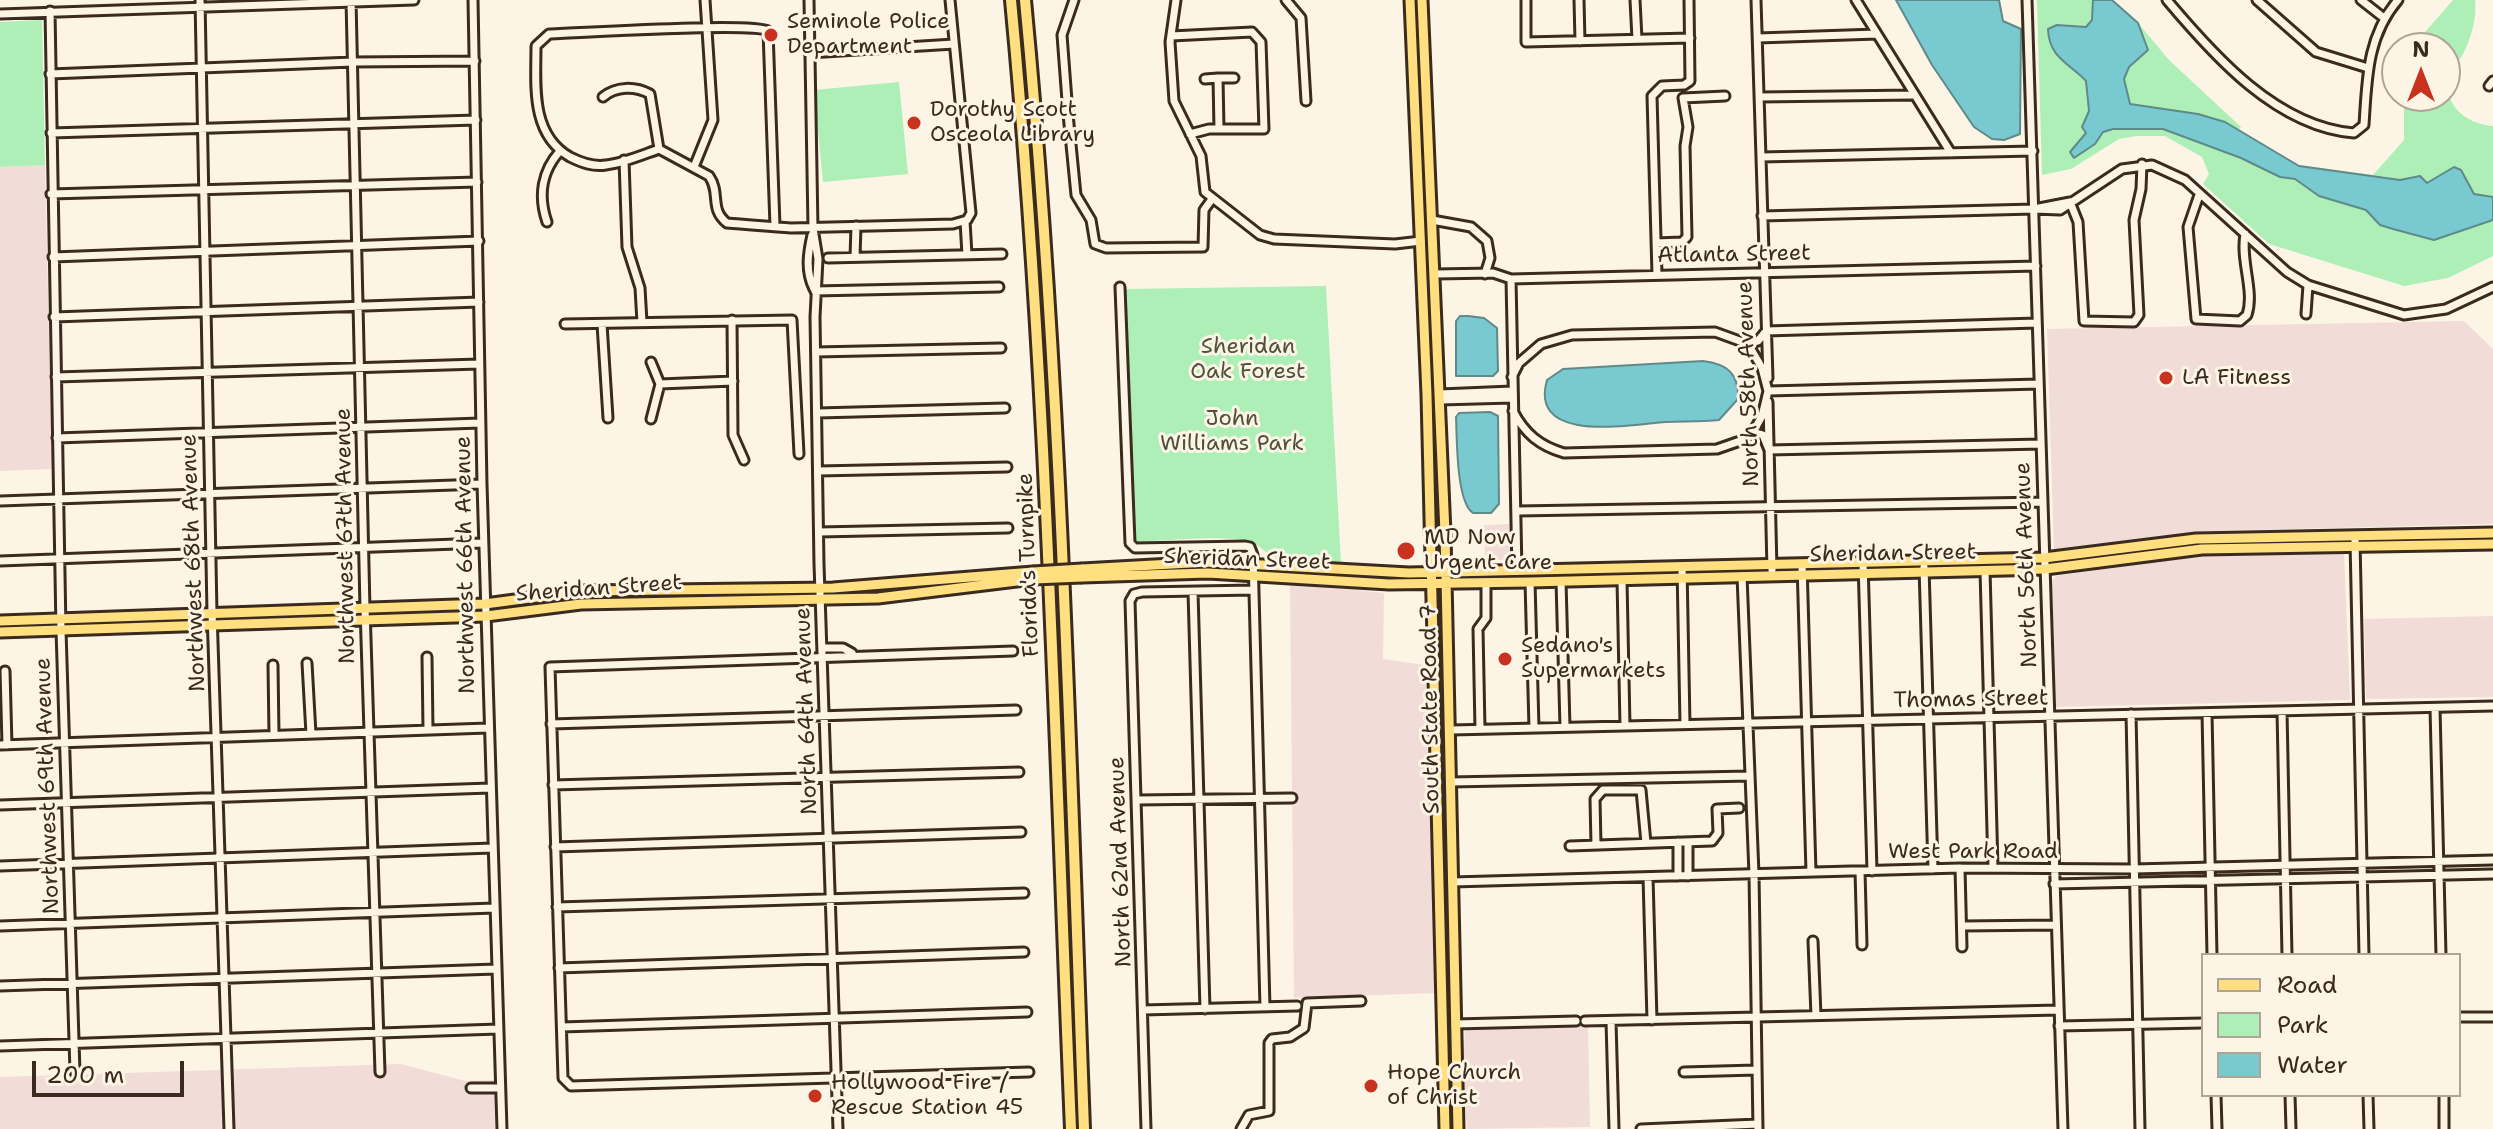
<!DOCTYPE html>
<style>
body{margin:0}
#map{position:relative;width:2493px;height:1129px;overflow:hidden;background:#fcf5e5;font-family:"Shantell Sans",sans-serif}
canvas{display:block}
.legend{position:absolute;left:2201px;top:953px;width:260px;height:144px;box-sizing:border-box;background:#fcf5e5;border:2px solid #afa495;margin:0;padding:10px 14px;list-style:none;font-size:24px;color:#3b2a1e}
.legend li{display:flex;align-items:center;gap:16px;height:40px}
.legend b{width:40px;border:2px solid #afa495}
.north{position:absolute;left:2381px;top:32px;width:80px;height:80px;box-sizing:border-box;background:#fcf5e5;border:2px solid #afa495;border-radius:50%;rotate:0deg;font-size:22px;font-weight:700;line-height:32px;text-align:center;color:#3b2a1e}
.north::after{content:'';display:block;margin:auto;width:28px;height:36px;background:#c8321e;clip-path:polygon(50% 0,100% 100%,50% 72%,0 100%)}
.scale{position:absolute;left:32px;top:1061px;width:152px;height:36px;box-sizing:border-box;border:4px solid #3b2a1e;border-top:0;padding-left:10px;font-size:24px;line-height:28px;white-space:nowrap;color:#3b2a1e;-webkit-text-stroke:6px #fcf5e5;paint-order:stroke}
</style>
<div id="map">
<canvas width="2493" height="1129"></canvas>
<ul class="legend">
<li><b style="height:10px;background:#ffdf80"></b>Road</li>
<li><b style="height:22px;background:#adefb7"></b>Park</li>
<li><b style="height:22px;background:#78c9d0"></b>Water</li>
</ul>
<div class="north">N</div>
<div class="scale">200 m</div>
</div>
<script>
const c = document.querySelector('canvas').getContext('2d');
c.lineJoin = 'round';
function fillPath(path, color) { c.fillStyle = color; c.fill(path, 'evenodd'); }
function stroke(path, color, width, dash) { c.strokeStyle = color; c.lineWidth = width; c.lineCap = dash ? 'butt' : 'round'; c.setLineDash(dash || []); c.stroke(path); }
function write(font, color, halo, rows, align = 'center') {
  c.font = font + ' "Shantell Sans",sans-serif'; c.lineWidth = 6; c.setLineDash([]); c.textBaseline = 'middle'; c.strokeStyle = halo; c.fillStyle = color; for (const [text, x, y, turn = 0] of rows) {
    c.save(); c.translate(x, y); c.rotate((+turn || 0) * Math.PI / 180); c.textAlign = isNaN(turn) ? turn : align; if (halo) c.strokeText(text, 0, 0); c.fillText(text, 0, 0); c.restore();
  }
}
const built = new Path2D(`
 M45,165L52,469L0,471V167Z
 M2464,321L2493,349V524L2214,531L2054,550L2047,329Z
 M1510,524L1511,560H1485L1484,525Z
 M2344,554L2350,700L2056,707L2052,581L2056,576L2197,556Z
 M1290,583L1384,593L1383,659L1425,665L1436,993L1294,998Z
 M2493,616V697L2366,699L2364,619Z
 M1588,1026L1590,1127L1467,1129L1463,1076L1465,1030Z
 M401,1064L465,1081L494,1080L495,1129H0V1077Z`);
const green = new Path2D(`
 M2037,0H2112L2138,23L2169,60L2241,127L2239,130L2299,165L2373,175L2404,140V96H2445V48L2412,47L2453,0H2475C2477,19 2471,39 2462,56C2459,61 2453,63 2451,70C2439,102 2464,124 2493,126V256L2448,278L2404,286L2269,244L2203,184L2209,174L2202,157L2165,136H2137L2119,139L2071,169L2042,175Z
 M42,20L45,165L0,167V22Z
 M899,82L908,174L823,182L814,90Z
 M1326,286L1341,564L1276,558C1265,554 1261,545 1250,542C1226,534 1163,541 1136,542L1132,528L1126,289Z`);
const water = new Path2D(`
 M1896,0H1999L2003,21L2021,29L2020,134L2004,140L1992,139L1974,127L1932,65Z
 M2093,0H2112L2138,23L2148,50L2129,67L2124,79L2130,104L2198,114L2225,122L2299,166L2400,180L2420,176L2427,183L2454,167L2461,170L2474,194L2493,197V220L2434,240L2393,229L2380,225L2366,210L2319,196L2295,179L2280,177L2241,158L2163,129H2113L2103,132L2095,144L2074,158L2070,152L2086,133L2082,127L2089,111L2086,81C2069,63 2049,58 2048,29L2057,25L2086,27L2092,20Z
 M1468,316L1484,318L1497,328L1498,371L1493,376H1456V321L1460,316Z
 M1703,361C1727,364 1739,373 1738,399L1719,420C1700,422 1683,421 1665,422C1634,424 1528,445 1547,380L1563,369Z
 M1490,412L1498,416L1499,504L1491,513H1473C1456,502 1457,437 1456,417L1459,413Z`);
const minor = new Path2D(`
 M200,0L212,612L229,1129
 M351,0L365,608L380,1072
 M473,0L482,484L502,1129
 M809,0L813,228L818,259L815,317L819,564L838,1129
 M1074,0L1062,35L1068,114L1076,195L1091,220L1095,244L1106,248L1203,247L1204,210L1212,199
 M1176,0L1170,42L1174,101L1201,156L1205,192L1260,235L1274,239L1395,244L1421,241
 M1286,0L1301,18L1306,101
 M1526,0V42L1690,38
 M1579,0L1580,41
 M1635,0L1637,39
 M1756,0L1768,378
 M1856,0L1951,153
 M2027,0L2063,1129
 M2167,0C2214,56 2277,127 2354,133L2364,125C2367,79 2367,36 2398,0
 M2257,0L2316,52L2368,68
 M2361,0L2384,18
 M50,11L61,630L75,1072
 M0,14L414,0
 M1171,36L1252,32L1261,42L1264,129H1209L1190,134
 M1758,38L1877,34
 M809,53L954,44
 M50,74L353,62L475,61
 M1205,79L1218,78
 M2489,86L2493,81
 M603,97C616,86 635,86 650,94L659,149
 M1760,97L1913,95
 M1219,129L1218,78H1234
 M51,133L476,120
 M1761,157L2033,151
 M624,160L627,247L640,288L642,322
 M694,167L713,120L705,0
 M51,194L477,182
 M2199,195L2188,227L2196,319L2240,321L2247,315C2255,291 2240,261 2245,234
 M2070,202L2078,222L2084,321L2134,322L2139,315L2134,220L2141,189L2142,164
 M2034,209L2060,210L2122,169L2152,165L2185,180L2287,272L2308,285L2404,315L2446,309L2493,287
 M1762,216L2034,209L2070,202
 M1432,220L1471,227L1487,241L1490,258L1485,274
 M965,221L967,255
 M547,222C538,196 542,171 560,151
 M775,226L768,31C752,22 580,33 549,34L536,46C536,85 530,134 570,157C582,163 593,167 606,165C624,163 642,155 659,149L709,176C721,193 709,209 727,223C749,225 770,226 791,228L953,224L967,220L971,213L950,0
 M812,235C808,253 805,271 814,289
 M1656,243L1682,242L1687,237L1685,146L1688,127L1683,98L1725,96
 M53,257L479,241
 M855,257L856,226
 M828,258L1002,254
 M1435,274L1493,273L1511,279L2036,266
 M1657,275L1652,96L1662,86L1684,85L1690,81L1689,0
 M1511,279L1517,571
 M1120,287L1130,543L1135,548L1245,546L1250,547L1253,555L1265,1007
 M815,291L999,287
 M2306,314L2308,285
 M54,317L479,302
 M732,320L733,435L744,460
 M565,324L792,320L799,454
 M602,324L608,418
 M1748,344L1758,341L1766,331L2037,323
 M816,352L1001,348
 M651,362L660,384L651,419
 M56,377L479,364
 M1512,377L1519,363L1541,344L1572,335L1715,332L1748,344L1762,368L1768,391L1762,416L1753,432L1740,441L1717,449L1564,453C1540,446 1525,434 1513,411
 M660,384L733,381
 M1768,391L2039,384
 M1440,394L1512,391
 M1440,400L1512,398
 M1768,402L1772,570
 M818,413L1005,408
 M1753,432L1763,435L1769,450L2041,444
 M57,438L480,423
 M818,471L1007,467
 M0,501L482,484
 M1518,511L2043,502
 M819,532L1008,528
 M2355,541L2364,955
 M0,561L483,543
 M1863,562L1872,871
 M1802,564L1811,872
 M1682,567L1685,724
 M1924,567L1933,869
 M1985,570L1993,868
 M1742,576L1754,874L1758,1129
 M1622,580L1625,726
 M1561,581L1565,727
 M1530,582L1534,728
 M1193,592L1205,1009
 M824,648H843L852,653
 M1013,651L550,667L563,1078L571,1086L1029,1072
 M427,657L428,729
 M307,663L311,734
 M273,665L274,735
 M5,671L7,745
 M2435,708L2441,955
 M2282,711L2287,955
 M2207,713L2212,955
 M2131,714L2140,1129
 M551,724L1016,710
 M1480,729L1478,629L1486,618V583
 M1451,730L2493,706
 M0,745L488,728
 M1451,782L1750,776
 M553,785L1019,772
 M1138,800L1292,798
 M0,805L490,788
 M1678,842V876
 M1688,842V876
 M1596,845L1595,799L1603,790H1641L1646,843
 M1570,846L1712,841L1718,833L1717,809L1739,808
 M555,847L1021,832
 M0,866L492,848
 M1960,868L1962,947
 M1860,871L1862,945
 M1648,877L1652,1020
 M1452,882L1960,868L2134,869L2493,860
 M2054,884L2493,874
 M557,907L1024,893
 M0,926L494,908
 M1962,926L2056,925
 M1813,941L1816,1016
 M559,968L1024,952
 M0,986L496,969
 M1143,1010L1297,1006
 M2459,1017H2493
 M1585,1021L2058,1010
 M1611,1021L1614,1129
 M1455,1024L1576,1021
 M2059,1026L2203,1023
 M562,1027L1027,1012
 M0,1046L498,1029
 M1684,1072L1756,1070
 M471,1088H500
 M2216,1095L2217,1129
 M2290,1095L2291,1129
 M2368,1095L2369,1129
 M2444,1095V1129
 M1146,1129L1130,601L1134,594L1142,592L1253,590
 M1241,1129L1249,1115L1269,1111V1043L1272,1039L1290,1037L1304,1028L1307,1003L1361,1001
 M1641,1129L1758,1124`);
const major = new Path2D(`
 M1410,0L1427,395L1445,1129
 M1422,0L1445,533L1458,1129
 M1082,569L1208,562L1409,573L2044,558L2196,539L2493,533
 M1082,577L1208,573L1389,584L1530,582L2045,569L2202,549L2493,544
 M0,621L485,604L582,591L833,588L1033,572
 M0,632L486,616L581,604L878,598L1033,579`);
const highway = new Path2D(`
 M1011,0C1047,376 1055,752 1071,1129
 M1025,0C1061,375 1070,752 1084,1129`);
const majorBridge = new Path2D(`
 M1033,572L1082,569
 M1033,579L1082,577`);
const markers = [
 [771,35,8,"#c8321e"],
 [914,123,8,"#c8321e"],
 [2166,378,8,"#c8321e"],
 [1406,551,10,"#c8321e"],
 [1505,659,8,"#c8321e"],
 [1371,1086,8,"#c8321e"],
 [815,1096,8,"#c8321e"]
];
const poiNames = [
 ["Seminole Police",787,22],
 ["Department",787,47],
 ["Dorothy Scott",930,110],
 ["Osceola Library",930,135],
 ["LA Fitness",2182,378],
 ["MD Now",1424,538],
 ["Urgent Care",1424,563],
 ["Sedano's",1521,646],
 ["Supermarkets",1521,671],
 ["Hope Church",1387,1073],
 ["of Christ",1387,1098],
 ["Hollywood Fire /",831,1083],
 ["Rescue Station 45",831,1108]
];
const streetNames = [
 ["Atlanta Street",1734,255,-1],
 ["North 58th Avenue",1749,384,-92],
 ["Northwest 67th Avenue",346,536,-91],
 ["Sheridan Street",1893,554,-1],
 ["Sheridan Street",1247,560,2],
 ["Northwest 68th Avenue",194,563,-92],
 ["Northwest 66th Avenue",466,565,-91],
 ["Florida's Turnpike",1029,565,-92],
 ["North 56th Avenue",2027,565,-92],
 ["Sheridan Street",599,589,-4],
 ["Thomas Street",1971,700,-1],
 ["South State Road 7",1431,709,-91],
 ["North 64th Avenue",807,711,-92],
 ["Northwest 69th Avenue",48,786,-92],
 ["West Park Road",1973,852],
 ["North 62nd Avenue",1121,862,-92]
];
const parkNames = [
 ["Sheridan",1248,347],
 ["Oak Forest",1248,372],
 ["John",1232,419],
 ["Williams Park",1232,444]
];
fillPath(built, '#f1dcd7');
fillPath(green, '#adefb7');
fillPath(water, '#78c9d0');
stroke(water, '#608989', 2);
stroke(minor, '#3b2a1e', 13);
stroke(major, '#3b2a1e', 15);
stroke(highway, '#3b2a1e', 16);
stroke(minor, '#fcf5e5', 7);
stroke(major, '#ffdf80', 9);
stroke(highway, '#ffdf80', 10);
stroke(majorBridge, '#3b2a1e', 15, []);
stroke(majorBridge, '#ffdf80', 9);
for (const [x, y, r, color] of markers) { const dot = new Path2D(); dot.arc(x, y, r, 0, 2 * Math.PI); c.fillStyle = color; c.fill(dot); stroke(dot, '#fcf5e5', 3); }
write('22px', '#3b2a1e', '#fcf5e5', poiNames, 'left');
write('22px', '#3b2a1e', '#fcf5e5', streetNames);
write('22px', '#52513d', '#fcf5e5', parkNames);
</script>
